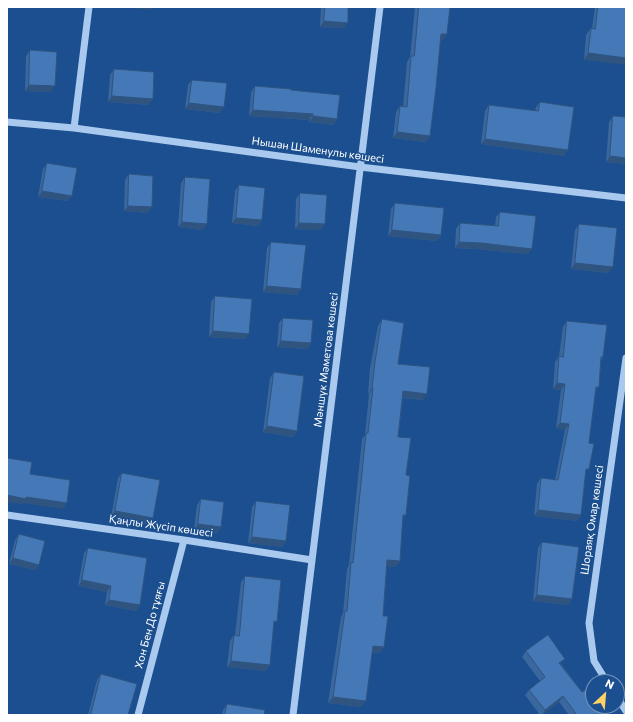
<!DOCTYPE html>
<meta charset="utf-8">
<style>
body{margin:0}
#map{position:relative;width:633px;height:722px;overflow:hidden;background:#1b4f8f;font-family:Commissioner,sans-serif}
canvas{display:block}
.frame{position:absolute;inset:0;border:8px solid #fff;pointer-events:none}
.north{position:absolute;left:585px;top:674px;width:40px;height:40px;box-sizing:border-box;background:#1b4f8f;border:1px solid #7695bc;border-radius:50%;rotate:26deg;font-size:11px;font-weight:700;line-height:16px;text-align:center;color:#fff}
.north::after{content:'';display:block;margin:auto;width:14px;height:18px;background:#ffd166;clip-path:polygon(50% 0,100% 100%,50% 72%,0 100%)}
</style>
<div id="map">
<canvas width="633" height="722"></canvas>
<div class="frame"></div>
<div class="north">N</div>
</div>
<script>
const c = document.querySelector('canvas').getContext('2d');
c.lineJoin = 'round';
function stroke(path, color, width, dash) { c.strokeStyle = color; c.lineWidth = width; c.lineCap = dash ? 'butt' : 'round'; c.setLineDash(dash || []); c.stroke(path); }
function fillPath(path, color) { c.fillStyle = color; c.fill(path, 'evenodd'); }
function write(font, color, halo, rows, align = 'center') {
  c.font = font + ' Commissioner,sans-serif'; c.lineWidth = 3; c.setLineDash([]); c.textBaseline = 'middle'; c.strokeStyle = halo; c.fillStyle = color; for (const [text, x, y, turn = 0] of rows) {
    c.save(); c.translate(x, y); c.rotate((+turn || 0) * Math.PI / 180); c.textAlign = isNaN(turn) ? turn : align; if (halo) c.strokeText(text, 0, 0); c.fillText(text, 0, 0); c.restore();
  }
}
const minor = new Path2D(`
 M7,122L74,128L360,167L626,198
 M74,128L89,7
 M7,515L184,540L312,560
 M607,682L594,661L589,623L626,358
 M617,697L626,711
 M138,715L184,540
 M293,715L380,7`);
const wall = new Path2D(`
 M321,7H348L344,28L320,27Z
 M415,7H450L443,40H440L430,136L426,142L393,138L396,112L400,106L403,107L407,62L410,57Z
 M595,7H626L584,60L586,35L591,28H592Z
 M30,50L51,92L25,91L26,56Z
 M114,69L149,105L108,102L110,75Z
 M192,80L220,113L185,109L188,85Z
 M255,86L291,90L337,119L333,125L309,122V120L249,116L251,92Z
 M540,102L564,156L481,144L485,111L489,105L535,111L536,107Z
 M613,116L626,117V164L606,162L609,122Z
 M47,163L68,201L38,197L43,169Z
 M129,174L148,213L124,211L125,180Z
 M185,177L203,230L178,227L181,183Z
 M239,185L262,220L258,226L232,223L235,191Z
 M300,193L321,230L295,229L296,199Z
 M395,203L441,235L437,241L388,236L391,209Z
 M500,212L528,254L477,249L455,248L456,229L460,223L495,226L496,217Z
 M579,224L609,273L571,269L575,230Z
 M271,242L301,289L297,295L263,292L267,248Z
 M215,296L245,339L209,337L211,302Z
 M283,318L311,343L307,349L277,347L279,323Z
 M382,319L398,364L423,400L403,398L398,437L406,475V515L402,520L400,561L395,567L387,566L383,616L384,647L380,653L372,652L361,707L328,703L341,617L343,613L347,569L349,565L362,439L365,435L369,394H368L370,368L378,326Z
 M567,321L603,357L601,361L599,387L595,392L589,443L581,515L577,521L534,516L537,484L541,478L555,480L565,430L556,428L561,390L553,389L555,362L559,356L563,327Z
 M274,372L297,431L293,437L263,432L270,378Z
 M122,473L153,518L149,524L111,517L118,478Z
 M201,499L221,527L217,533L194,530L197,505Z
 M256,501L286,541L282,547L248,543L252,507Z
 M19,534L39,565L35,570L9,564L15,540Z
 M542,542L572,599L568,605L533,601L538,548Z
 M88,548L140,605L136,611L105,605L107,592L78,586L84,553Z
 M245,576L274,626L266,671L227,667L230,641L234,635H235L241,582Z
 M526,651L561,664L582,692L605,715H569L559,702L542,715H540L525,695L529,690L540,681L522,657Z
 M101,674L128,715H88L97,680Z
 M227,704L264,715H222L223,710Z`);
const shadedWall = new Path2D(`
 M123,7H153L151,10Z
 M324,21L348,23L344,28L320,27Z
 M441,34H447L443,40H437Z
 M588,53L626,58V65L584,60Z
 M29,85L55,86L51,92L25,91Z
 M112,96L153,99L149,105L108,102Z
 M189,103L224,107L220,113L185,109Z
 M253,110L313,114L309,120L249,116Z
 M313,116L337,119L333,125L309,122Z
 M397,132L430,136L426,142L393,138Z
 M485,139L568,150L564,156L481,144Z
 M610,156L626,158V164L606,162Z
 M42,191L72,196L68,201L38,197Z
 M128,206L152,207L148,213L124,211Z
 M236,218L262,220L258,226L232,223Z
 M182,222L207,224L203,230L178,227Z
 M299,223L325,224L321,230L295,229Z
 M392,230L441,235L437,241L388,236Z
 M459,242L481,243L532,249L528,254L477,249L455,248Z
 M575,263L613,267L609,273L571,269Z
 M267,286L301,289L297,295L263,292Z
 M213,331L249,334L245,339L209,337Z
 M281,341L311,343L307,349L277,347Z
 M557,383L565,384L561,390L553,389Z
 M596,387H599L595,393Z
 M372,388H373L369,394H368Z
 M403,391L427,394L423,400L399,397Z
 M560,423L569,424L565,430L556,428Z
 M267,426L297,431L293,437L263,432Z
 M7,495L26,497L67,503L63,509L23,503L22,504L7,502Z
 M538,510L581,515L577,521L534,516Z
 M115,511L153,518L149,524L111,517Z
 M403,515H406L401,521Z
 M198,524L221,527L217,533L194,530Z
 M252,537L286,541L282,547L248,543Z
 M13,558L39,565L35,570L9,564Z
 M387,560L400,561L395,567L383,566Z
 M82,580L111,586L107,592L78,586Z
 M537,595L572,599L568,605L533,601Z
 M109,600L140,605L136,611L105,605Z
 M373,646L384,647L380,653L369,652Z
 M565,659L561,664L559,663Z
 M231,661L270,665L266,671L227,667Z
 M563,696L559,702L542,715L545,710Z
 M333,697L366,701L361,707L328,703Z`);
const building = new Path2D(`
 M325,7H348V23L324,21Z
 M419,7H450L447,34H441L436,88L430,136L397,132L400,106L407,107L411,56H414Z
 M598,7H626V58L588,53L591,28L595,29Z
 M30,50L57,52L55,86L29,85Z
 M114,69L154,72L153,99L112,96Z
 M192,80L227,83L224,107L189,103Z
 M255,86L291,89V90L340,95L337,119L313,116V114L253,110Z
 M540,102L574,107L568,150L485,139L489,105L538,111Z
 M613,116L626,117V158L610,156Z
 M47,163L77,168L72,196L42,191Z
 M129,174L153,176L152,207L128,206Z
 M185,177L210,179L207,224L182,222Z
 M239,185L265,188L262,220L236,218Z
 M300,193L327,195L325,224L299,223Z
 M395,203L444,208L441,235L392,230Z
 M500,212L536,216L532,249L481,243L459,242L460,223L498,226Z
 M579,224L617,228L613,267L575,263Z
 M271,242L306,245L301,289L267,286Z
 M215,296L252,299L249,334L213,331Z
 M283,318L313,320L311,343L281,341Z
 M382,319L404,323L398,364L430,367L427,394L403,391L398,437L411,438L406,475L410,476L406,515H403L400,561L387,560L383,616H388L384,647L373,646L366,701L333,697L345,611H347L351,562L353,563L366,433H368L373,388H372L375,362Z
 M567,321L607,325L603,357H601L599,387H596L589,443L594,444L589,469H586L581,515L538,510L541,478L558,480L569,424L560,423L565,384L557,383L559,356L563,357Z
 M274,372L304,376L297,431L267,426Z
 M7,458L32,462L30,474L70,480L67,503L26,497V499L7,495Z
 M122,473L160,480L153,518L115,511Z
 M201,499L224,502L221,527L198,524Z
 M256,501L290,505L286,541L252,537Z
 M19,534L45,541L39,565L13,558Z
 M542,542L579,547L572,599L537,595Z
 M88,548L147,558L140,605L109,600L111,586L82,580Z
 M245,576L281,580L277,622L274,621L270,665L231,661L234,635L239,636Z
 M548,635L565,659L559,663L582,692L587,689L593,698V706H599L605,715H577L563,696L545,710L529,690L545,677L526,651Z
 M101,674L137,684L128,715H91Z
 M227,704L265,710L264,715H225Z`);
const streetNames = [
 ["Нышан Шаменулы көшесі",318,150,8],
 ["Мәншүк Мәметова көшесі",326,360,-83],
 ["Шораяқ Омар көшесі",592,520,-82],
 ["Қаңлы Жүсіп көшесі",161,526,8],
 ["Хон Бен До тұяғы",150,625,-75]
];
stroke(minor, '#a9c9ee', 7);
fillPath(wall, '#3a679d');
fillPath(shadedWall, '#305480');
fillPath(building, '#4478b7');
stroke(building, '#305480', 1);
write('11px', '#fff', '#1b4f8f', streetNames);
</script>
